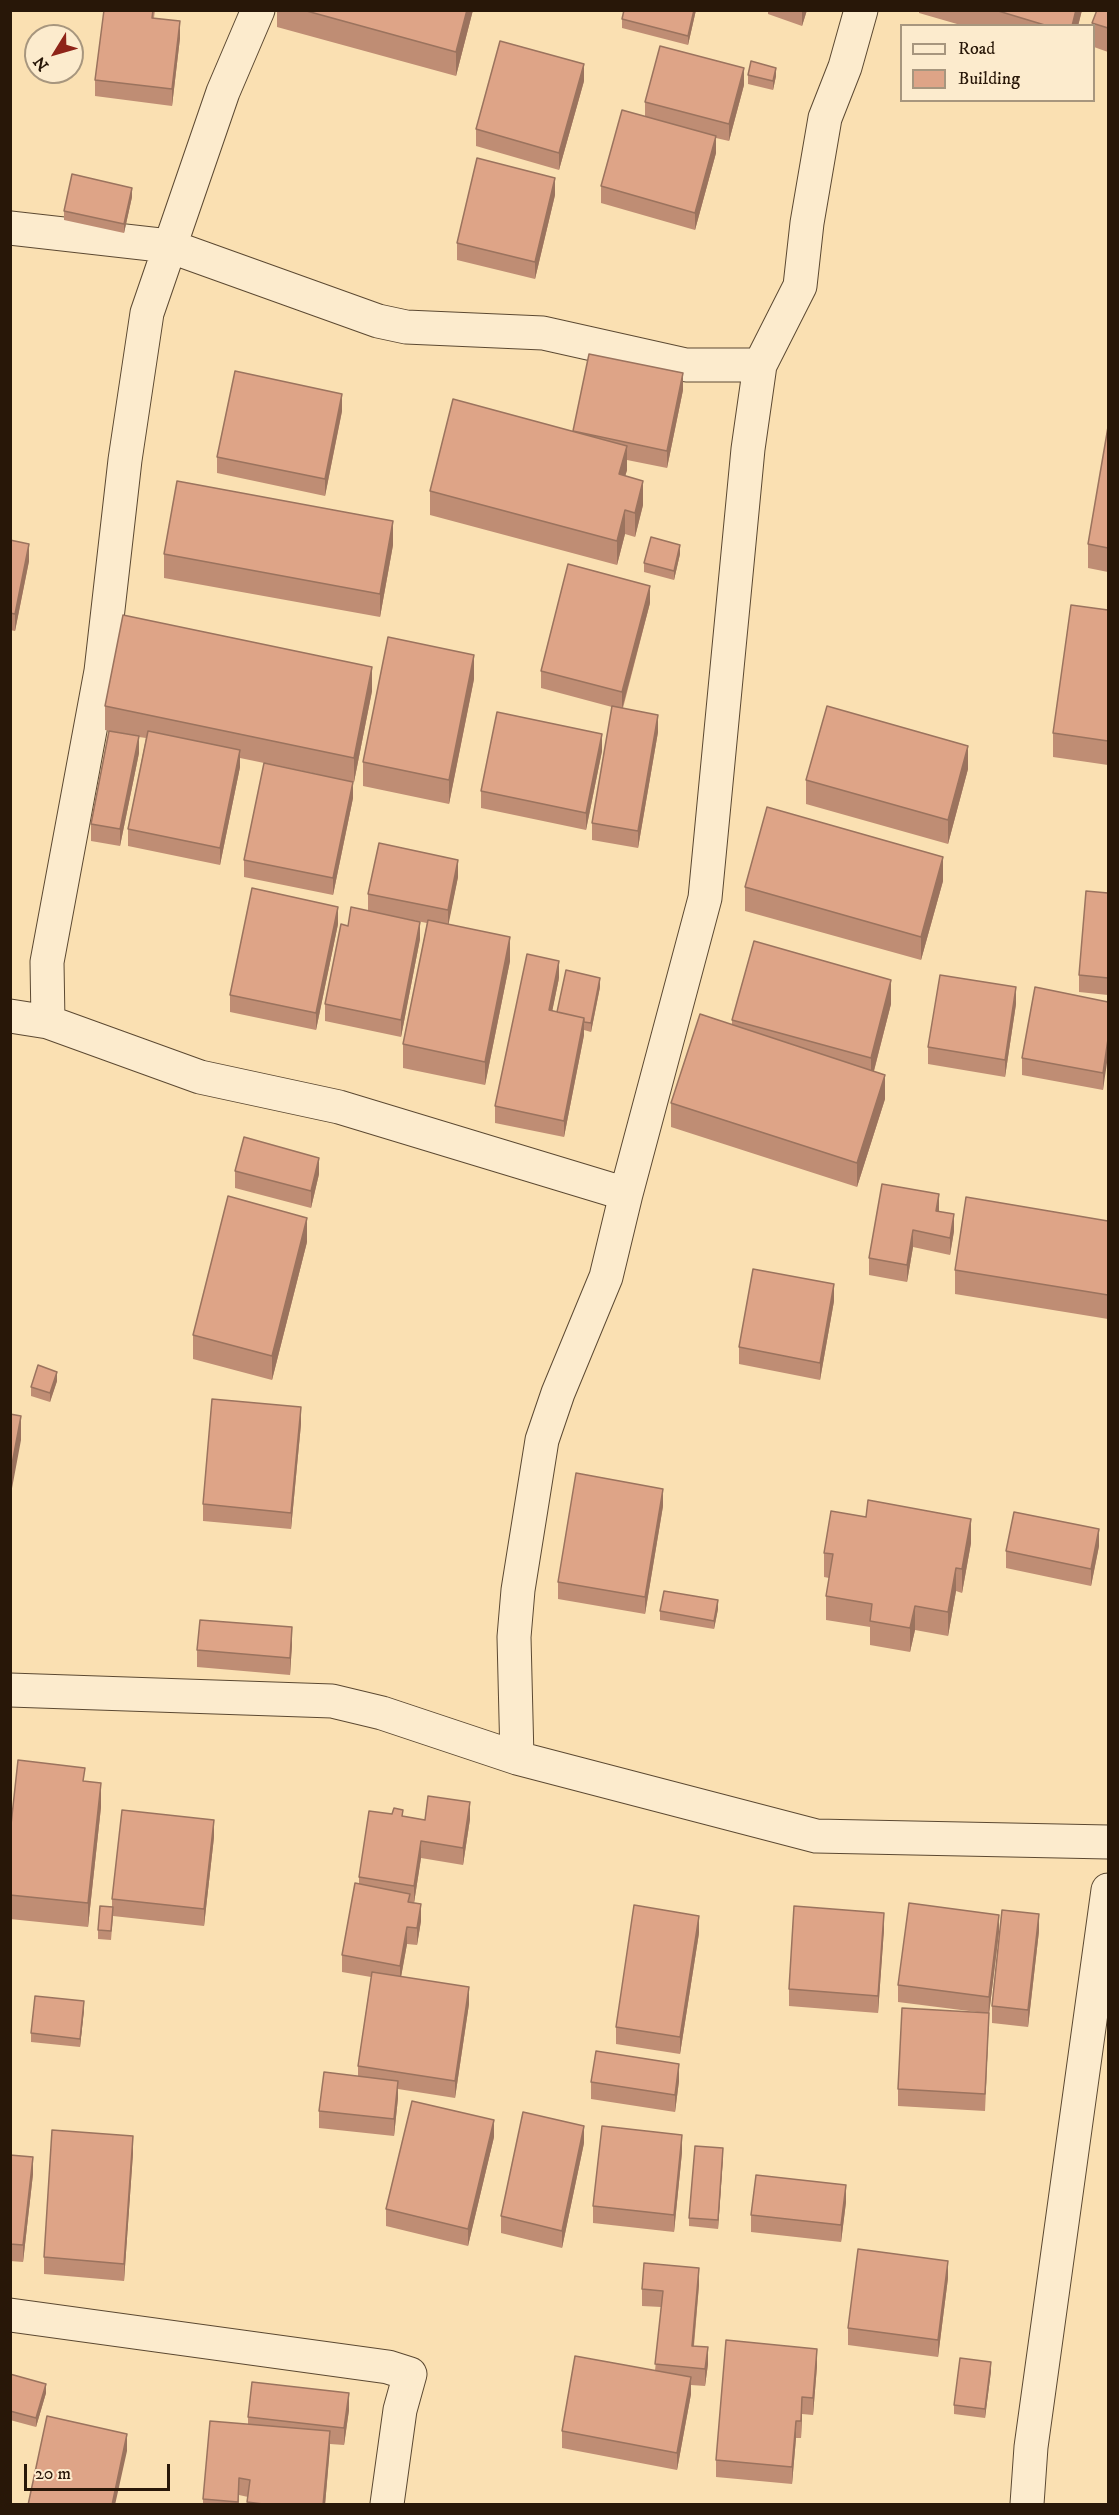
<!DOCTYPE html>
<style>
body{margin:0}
#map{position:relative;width:1119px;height:2515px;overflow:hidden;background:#fae0b2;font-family:"IM FELL DW Pica",serif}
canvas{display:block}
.frame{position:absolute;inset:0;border:12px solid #281708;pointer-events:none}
.legend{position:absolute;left:900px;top:24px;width:195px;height:78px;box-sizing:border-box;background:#fcebcd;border:2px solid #a7967e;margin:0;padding:8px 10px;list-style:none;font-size:18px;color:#281708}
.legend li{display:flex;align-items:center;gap:12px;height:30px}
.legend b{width:30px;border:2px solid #a7967e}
.north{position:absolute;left:24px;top:24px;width:60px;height:60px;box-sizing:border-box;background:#fcebcd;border:2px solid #a7967e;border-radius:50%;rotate:233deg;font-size:16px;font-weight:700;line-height:24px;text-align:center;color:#281708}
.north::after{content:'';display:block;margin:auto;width:21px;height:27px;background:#8f2418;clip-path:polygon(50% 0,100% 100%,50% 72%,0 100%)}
.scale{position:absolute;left:24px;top:2464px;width:146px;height:27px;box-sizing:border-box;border:3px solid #281708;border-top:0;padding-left:8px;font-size:18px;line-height:21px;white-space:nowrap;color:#281708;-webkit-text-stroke:4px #fcebcd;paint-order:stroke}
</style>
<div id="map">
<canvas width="1119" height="2515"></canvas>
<div class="frame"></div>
<ul class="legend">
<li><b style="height:8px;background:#fcebcd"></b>Road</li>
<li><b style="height:16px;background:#dea487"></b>Building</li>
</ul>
<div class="north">N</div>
<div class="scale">20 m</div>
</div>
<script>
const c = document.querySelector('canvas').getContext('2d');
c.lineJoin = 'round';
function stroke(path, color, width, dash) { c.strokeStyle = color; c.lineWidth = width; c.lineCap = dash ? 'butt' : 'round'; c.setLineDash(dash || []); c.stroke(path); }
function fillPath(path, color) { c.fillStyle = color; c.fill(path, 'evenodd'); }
const minor = new Path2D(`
 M10,228L169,246L378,321L406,327L543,333L686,365H760
 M10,1016L48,1022L200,1077L339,1107L626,1194
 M48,1022L47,962L101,671L125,460L147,313L223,92L258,10
 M10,1690L332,1701L382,1713L517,1758L816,1836L1108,1842
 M517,1758L514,1637L518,1590L542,1440L558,1393L606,1277L626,1194L705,898L748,449L760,365L800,286L807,223L825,118L845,67L861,10
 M10,2315L388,2367L410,2374L400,2410L387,2504
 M1027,2504L1031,2447L1108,1890`);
const wall = new Path2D(`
 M155,10L154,18L180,38L172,106L95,96V80Z
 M277,10H473L456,76L277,27Z
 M696,10L688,45L622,28V19Z
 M768,10H807L802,26L768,14Z
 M919,10H1082L1078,26H964L919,13Z
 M1108,10V52L1094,47V26H1092V23Z
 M748,75L776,76L773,90L748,84Z
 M584,81L559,170L476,146V129Z
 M744,85L729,141L716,138V153L695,230L601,203V186L645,116V102Z
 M555,195L535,279L457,260V243Z
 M132,197L124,233L64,220V211Z
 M683,390L667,468L627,460V470L625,476L643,505L635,537L625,534L617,565L430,515V491L573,431Z
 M342,411L325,496L217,473V457Z
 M1108,427V572L1088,568V544Z
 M10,540L29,561L15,631L10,630Z
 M393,545L380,617L164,578V554Z
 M680,554L674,580L644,572V563Z
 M650,603L623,708L658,732L638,848L592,840V823L612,707L541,688V671Z
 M1108,610V765L1053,757V733Z
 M474,679L449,804L363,786V762Z
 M372,691L354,782H353V798L333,895L244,877V860L317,774L240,758V767L220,865L128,846V829L146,738L139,737V753L120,846L91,841V824L109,731L105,730V706Z
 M602,751L586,830L481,808V791Z
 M968,769L948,844L806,804V780Z
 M458,877L448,924L510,961L485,1085L403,1068V1044L427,923L391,916L420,939L401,1037L325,1021V1004L348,926L368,911V894Z
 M943,881L921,960L745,911V887Z
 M1108,893V995L1079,992V975Z
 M338,924L316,1030L230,1012V995Z
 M559,978L552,1011L557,1012L600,987L591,1032L584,1030V1035L564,1137L495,1123V1106Z
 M1108,1002L1103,1090L1022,1075V1058Z
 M891,1004L874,1071L885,1099L857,1187L671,1127V1103L732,1025V1020Z
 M1016,1004L1005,1077L928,1064V1047Z
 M235,1171L319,1174L311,1208L235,1188Z
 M939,1212L954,1231L950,1255L913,1247L907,1282L869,1275V1258Z
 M1108,1221V1319L955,1294V1270Z
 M307,1242L272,1380L193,1359V1335Z
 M834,1301L820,1380L739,1364V1347Z
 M57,1381L50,1402L31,1396V1387Z
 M301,1424L291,1529L203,1521V1504Z
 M663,1506L645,1614L558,1599V1582Z
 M971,1543L962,1593L956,1591L948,1636L915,1630L910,1652L870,1645V1627L826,1620V1596L829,1578L824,1577V1553Z
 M1099,1546L1091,1586L1006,1568V1551Z
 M718,1609L714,1629L660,1620V1611Z
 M292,1644L290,1675L197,1667V1650Z
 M101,1807L88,1927L10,1919V1834Z
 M403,1816L425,1820L470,1819L463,1865L421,1858L414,1903L421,1921L417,1945L407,1944L401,1976L469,2004L455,2098L398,2089V2098L394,2136L319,2128V2111L358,2076V2066L371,1977L342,1972V1955L359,1884V1877Z
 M214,1837L204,1926L113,1916L111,1940L98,1939V1930L112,1907V1899Z
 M884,1929L878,2013L789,2006V1989Z
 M1039,1931L1028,2027L992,2023V2006Z
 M999,1932L989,2014L985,2111L898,2106V2089L977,2012L898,2002V1985Z
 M699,1933L680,2054L616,2044V2027Z
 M84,2010L80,2047L31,2042V2033Z
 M679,2081L675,2112L591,2099V2082Z
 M494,2137L468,2246L386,2226V2209Z
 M584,2143L562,2248L501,2233V2216Z
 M682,2152L674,2232L593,2223V2206Z
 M133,2153L124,2281L44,2274V2257Z
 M10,2155L33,2174L23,2262L10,2261Z
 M723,2157L718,2229L689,2226V2218Z
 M846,2202L841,2242L751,2232V2215Z
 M948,2278L938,2357L848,2345V2328Z
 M699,2285L694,2346L708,2364L705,2386L691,2385V2394L677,2470L562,2448V2431L655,2371L661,2307L642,2306V2289Z
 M817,2366L813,2415L802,2414L801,2438H796L792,2484L716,2477V2460Z
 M991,2371L985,2418L954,2414V2405Z
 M10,2374L46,2393L36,2427L10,2420Z
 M349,2410L344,2445L330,2444L325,2505H247L248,2497L239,2495V2505H203V2499L248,2424V2417Z`);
const shadedWall = new Path2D(`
 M467,10H473L456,76V52Z
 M694,10H696L688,45V36Z
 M802,10H807L802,26Z
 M1076,10H1082L1078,26H1072Z
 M180,21V38L172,106V89Z
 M584,64V81L559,170V153Z
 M744,68V85L729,141V124Z
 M776,68V76L773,90V81Z
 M716,136V153L695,230V213Z
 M555,178V195L535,279V262Z
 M132,188V197L124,233V224Z
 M683,373V390L667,468V451Z
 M342,394V411L325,496V479Z
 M627,446V470L619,498V474Z
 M643,481V505L635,537V513Z
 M625,510V534L617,565V541Z
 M393,521V545L380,617V594Z
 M29,544V561L15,631V614Z
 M680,545V554L674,580V571Z
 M650,586V603L622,709V692Z
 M474,655V679L449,804V780Z
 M372,667V691L354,782V758Z
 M658,715V732L638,848V831Z
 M602,734V751L586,830V813Z
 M139,736V753L120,846V829Z
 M968,746V769L948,844V820Z
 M240,750V767L220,865V848Z
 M353,782V798L333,895V878Z
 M943,857V881L921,960V937Z
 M458,860V877L448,927V910Z
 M338,907V924L316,1030V1013Z
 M420,922V939L401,1037V1020Z
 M510,937V961L485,1085V1062Z
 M559,961V978L549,1027V1010Z
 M600,978V987L591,1032V1023Z
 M891,980V1004L871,1082V1058Z
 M1016,987V1004L1005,1077V1060Z
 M584,1018V1035L564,1137V1121Z
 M1108,1039V1056L1103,1090V1073Z
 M885,1075V1099L857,1187V1163Z
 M319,1158V1174L311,1208V1191Z
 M939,1194V1211L936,1228V1211Z
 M954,1214V1231L950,1255V1238Z
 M307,1218V1242L272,1380V1356Z
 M913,1230V1247L907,1282V1265Z
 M834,1284V1301L820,1380V1363Z
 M57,1372V1381L50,1402V1393Z
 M301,1407V1424L291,1529V1513Z
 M21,1416V1440L10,1499V1475Z
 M663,1489V1506L645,1614V1597Z
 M971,1519V1543L962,1593V1569Z
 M1099,1529V1546L1091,1586V1569Z
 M956,1568V1591L948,1636V1612Z
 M718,1600V1609L714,1629V1621Z
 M915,1606V1630L910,1652V1628Z
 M292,1627V1644L290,1675V1658Z
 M101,1783V1807L88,1927V1903Z
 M470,1802V1819L463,1865V1848Z
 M214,1820V1837L204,1926V1909Z
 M421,1841V1858L414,1903V1886Z
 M421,1904V1921L417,1945V1928Z
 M884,1913V1929L878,2013V1996Z
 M1039,1914V1931L1028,2027V2010Z
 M999,1915V1932L989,2014L985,2111L989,1997Z
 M699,1916V1933L680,2054V2037Z
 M407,1927V1944L400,1983V1966Z
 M469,1987V2004L455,2098V2081Z
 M84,2001V2010L80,2047V2039Z
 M679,2064V2081L675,2112V2095Z
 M398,2081V2098L394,2136V2119Z
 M494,2120V2137L468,2246V2229Z
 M584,2126V2143L562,2248V2231Z
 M682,2135V2152L674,2232V2215Z
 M133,2136V2153L124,2281V2264Z
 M723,2148V2157L718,2229V2220Z
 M33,2157V2174L23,2262V2245Z
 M846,2185V2202L841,2242V2225Z
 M948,2261V2278L938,2357V2340Z
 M699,2268V2285L692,2363V2346Z
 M708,2347V2364L705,2386V2369Z
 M817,2349V2366L813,2415V2398Z
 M991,2362V2371L985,2418V2409Z
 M691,2377V2394L677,2470V2453Z
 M46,2384V2393L36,2427V2418Z
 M349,2393V2410L344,2445V2428Z
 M802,2397V2414L801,2438V2421Z
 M796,2421V2438L792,2484V2467Z
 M330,2431V2448L325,2505H323Z
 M127,2434V2451L115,2505H112Z`);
const building = new Path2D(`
 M104,10H153L152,18L180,21L172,89L95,80Z
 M303,10H467L456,52Z
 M624,10H694L688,36L622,19Z
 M995,10H1076L1072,26H1048Z
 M1097,10H1108V28L1092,23Z
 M500,41L584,64L559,153L476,129Z
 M660,46L744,68L729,124L645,102Z
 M751,61L776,68L773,81L748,75Z
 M622,110L716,136L695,213L601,186Z
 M477,158L555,178L535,262L457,243Z
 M72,174L132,188L124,224L64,211Z
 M589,354L683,373L667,451L573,431Z
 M235,371L342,394L325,479L217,457Z
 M453,399L627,446L619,474L643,481L635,513L625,510L617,541L430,491Z
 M1108,427V548L1088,544Z
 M177,481L393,521L380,594L164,554Z
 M651,537L680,545L674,571L644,563Z
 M10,540L29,544L15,614L10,613Z
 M568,564L650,586L622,692L541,671Z
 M1071,605L1108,610V741L1053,733Z
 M123,615L372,667L354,758L105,706Z
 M388,637L474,655L449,780L363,762Z
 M612,706L658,715L638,831L592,823Z
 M827,706L968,746L948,820L806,780Z
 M497,712L602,734L586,813L481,791Z
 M109,731L139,736L120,829L91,824Z
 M148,731L240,750L220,848L128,829Z
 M264,763L353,782L333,878L244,860Z
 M767,807L943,857L921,937L745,887Z
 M379,843L458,860L448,910L368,894Z
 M252,888L338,907L316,1013L230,995Z
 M1086,891L1108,893V978L1079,975Z
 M351,907L420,922L401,1020L325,1004L341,924L348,926Z
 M428,920L510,937L485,1062L403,1044Z
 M754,941L891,980L871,1058L732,1020Z
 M527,954L559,961L549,1010L584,1018L564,1121L495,1106Z
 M566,970L600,978L591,1023L584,1022V1018L557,1012Z
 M940,975L1016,987L1005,1060L928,1047Z
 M1035,987L1108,1002V1039L1103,1073L1022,1058Z
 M700,1014L885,1075L857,1163L671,1103Z
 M244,1137L319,1158L311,1191L235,1171Z
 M882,1184L939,1194L936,1211L954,1214L950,1238L913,1230L907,1265L869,1258Z
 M228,1196L307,1218L272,1356L193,1335Z
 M966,1197L1108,1221V1295L955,1270Z
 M753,1269L834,1284L820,1363L739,1347Z
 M38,1365L57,1372L50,1393L31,1387Z
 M212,1399L301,1407L291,1513L203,1504Z
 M10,1414L21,1416L10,1475Z
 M576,1473L663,1489L645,1597L558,1582Z
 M868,1500L971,1519L962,1569L956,1568L948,1612L915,1606L910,1628L870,1621L872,1604L826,1596L833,1554L824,1553L831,1511L866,1517Z
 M1014,1512L1099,1529L1091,1569L1006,1551Z
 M664,1591L718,1600L714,1621L660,1611Z
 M200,1620L292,1627L290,1658L197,1650Z
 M18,1760L85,1768L83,1781L101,1783L88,1903L10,1895V1834Z
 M428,1796L470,1802L463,1848L421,1841L414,1886L359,1877L369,1811L392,1814L394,1808L403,1810L402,1816L425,1820Z
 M122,1810L214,1820L204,1909L112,1899Z
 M355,1883L410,1894L408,1902L421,1904L417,1928L407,1927L400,1966L342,1955Z
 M909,1903L999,1915L989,1997L898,1985Z
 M634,1905L699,1916L680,2037L616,2027Z
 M100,1906L113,1907L111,1931L98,1930Z
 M794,1906L884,1913L878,1996L789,1989Z
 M1002,1910L1039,1914L1028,2010L992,2006Z
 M372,1972L469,1987L455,2081L358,2066Z
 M35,1996L84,2001L80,2039L31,2033Z
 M902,2008L989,2013L985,2094L898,2089Z
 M596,2051L679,2064L675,2095L591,2082Z
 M324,2072L398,2081L394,2119L319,2111Z
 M412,2101L494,2120L468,2229L386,2209Z
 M523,2112L584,2126L562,2231L501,2216Z
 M602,2126L682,2135L674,2215L593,2206Z
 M52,2130L133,2136L124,2264L44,2257Z
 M695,2146L723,2148L718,2220L689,2218Z
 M10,2155L33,2157L23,2245L10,2244Z
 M756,2175L846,2185L841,2225L751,2215Z
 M858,2249L948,2261L938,2340L848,2328Z
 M644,2263L699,2268L692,2346L708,2347L705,2369L655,2364L663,2291L642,2289Z
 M726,2340L817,2349L813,2398L802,2397L801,2421H796L792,2467L716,2460Z
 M575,2356L691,2377L677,2453L562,2431Z
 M960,2358L991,2362L985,2409L954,2405Z
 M10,2374L46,2384L36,2418L10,2411Z
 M252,2382L349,2393L344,2428L248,2417Z
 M47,2416L127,2434L112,2505H28Z
 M210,2421L330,2431L323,2505H271L247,2502L250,2480L239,2478L238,2502L203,2499Z`);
stroke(minor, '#5c4932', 35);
stroke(minor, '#fcebcd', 33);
fillPath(wall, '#bf8d74');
fillPath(shadedWall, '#9b735e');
fillPath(building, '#dea487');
stroke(building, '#9b735e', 1.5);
</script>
